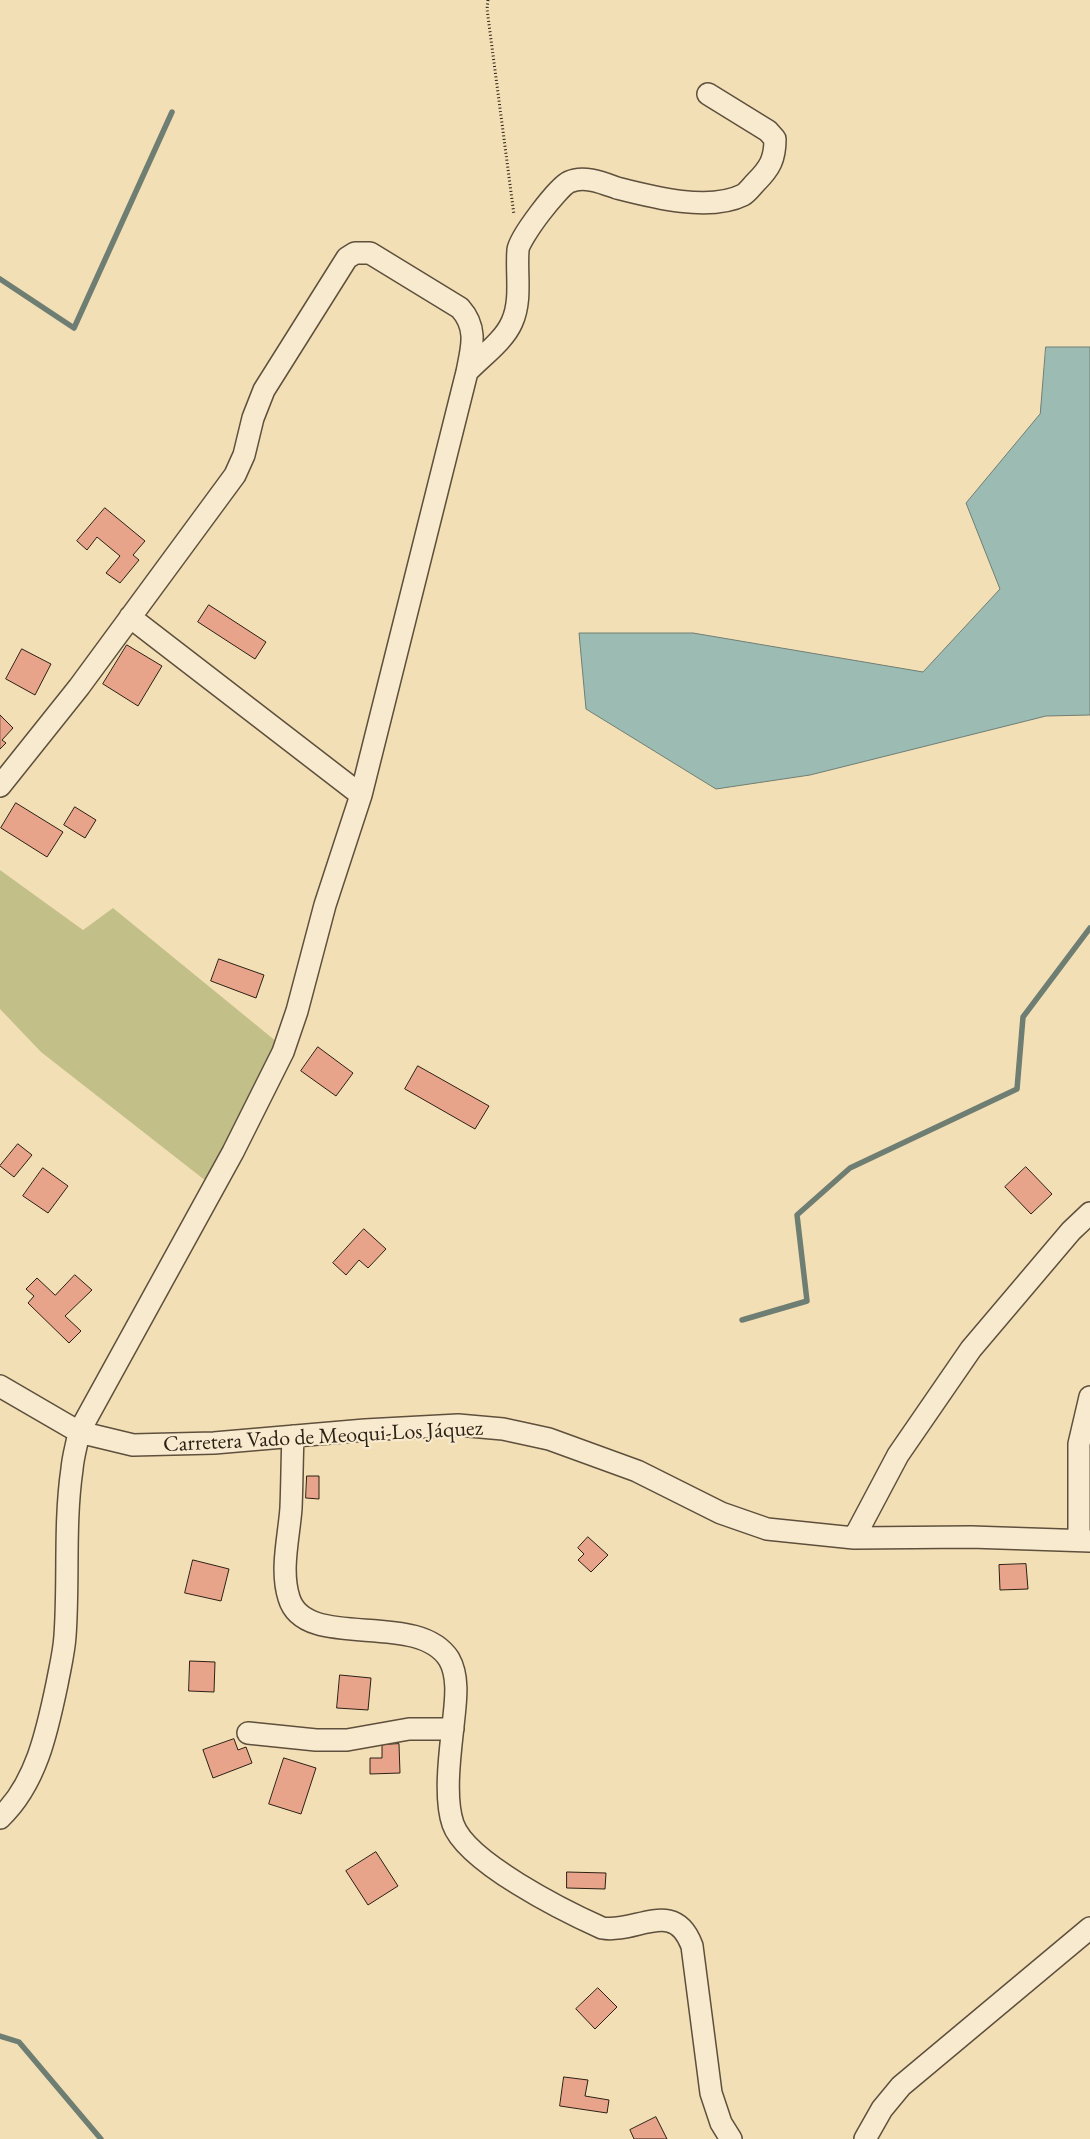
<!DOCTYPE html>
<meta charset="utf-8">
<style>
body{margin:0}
canvas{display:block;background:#f3dfb5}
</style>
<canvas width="1090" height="2139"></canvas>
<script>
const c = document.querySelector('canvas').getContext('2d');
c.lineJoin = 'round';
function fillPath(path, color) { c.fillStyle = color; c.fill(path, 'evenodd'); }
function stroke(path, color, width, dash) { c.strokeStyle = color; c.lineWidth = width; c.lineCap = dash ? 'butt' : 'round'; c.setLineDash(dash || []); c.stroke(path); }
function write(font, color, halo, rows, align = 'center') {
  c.font = font + ' "EB Garamond",serif'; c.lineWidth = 4.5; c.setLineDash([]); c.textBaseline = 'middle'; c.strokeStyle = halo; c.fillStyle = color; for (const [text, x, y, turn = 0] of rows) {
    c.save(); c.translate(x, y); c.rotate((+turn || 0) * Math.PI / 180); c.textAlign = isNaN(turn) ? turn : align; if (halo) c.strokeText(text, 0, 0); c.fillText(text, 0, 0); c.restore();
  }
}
const green = new Path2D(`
 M0,870L83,930L113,908L277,1042L245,1108L206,1181L41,1052L0,1009Z`);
const water = new Path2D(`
 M1046,347H1090V715L1046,716L810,775L716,789L586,709L579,633H693L923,672L1000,589L966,503L1040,414Z`);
const stream = new Path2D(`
 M0,279L74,328L172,112
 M742,1320L807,1301L797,1215L850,1168L1017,1089L1023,1017L1090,928
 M0,2036L19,2042L101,2139`);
const building = new Path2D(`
 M105,508L145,541L133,555L139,560L120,583L106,573L120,556L97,537L87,550L77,541Z
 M209,605L266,642L255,659L198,622Z
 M127,645L162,666L138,706L103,684Z
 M22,649L51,664L35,695L6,679Z
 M0,715L13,728L2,740L6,743L0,749Z
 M16,803L63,832L47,857L1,828Z
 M75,807L96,820L85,838L64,825Z
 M219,959L264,975L256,998L211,981Z
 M318,1047L353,1073L336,1096L301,1071Z
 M418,1066L489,1106L475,1129L405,1089Z
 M18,1144L32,1155L14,1177L0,1166Z
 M1026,1167L1052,1194L1031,1214L1005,1187Z
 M43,1168L68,1186L48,1213L23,1196Z
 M364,1229L386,1249L368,1268L359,1260L346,1275L333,1263Z
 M75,1275L92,1290L65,1316L81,1331L69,1343L28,1303L34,1296L26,1289L37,1278L55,1295Z
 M307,1476H319V1499L306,1498Z
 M588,1537L608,1555L591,1572L578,1560L584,1554L578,1548Z
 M193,1560L229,1569L221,1601L185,1593Z
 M1026,1564L1028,1589L1000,1590L999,1565Z
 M190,1661L215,1662L214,1692L189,1691Z
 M340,1675L371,1678L368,1710L337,1708Z
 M234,1739L238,1750L246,1747L252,1763L213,1778L203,1750Z
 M399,1744L400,1773L370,1774V1758H382V1745Z
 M284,1758L316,1768L301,1814L269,1804Z
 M376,1852L398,1886L368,1905L346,1871Z
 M567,1872L606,1873L605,1889L567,1888Z
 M598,1988L617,2007L595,2029L576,2009Z
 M564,2077L588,2080L585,2096L609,2100L607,2113L560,2106Z
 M656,2117L667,2139H634L630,2130Z`);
const path = new Path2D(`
 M488,0L487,9L514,215`);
const minor = new Path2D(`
 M467,372C481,357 504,341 512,322C522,300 516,273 518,250C519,238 558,187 569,182C584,175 603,183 617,188C652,197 709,212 743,195C748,192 752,186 756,182C770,168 775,159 775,139L768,131L708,94
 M130,617L361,795
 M0,786L79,687L235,475L244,455L253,418L264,390L347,258L355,253H370L460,308C478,328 472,347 467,372L361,795L325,905L297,1011L283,1052L233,1152L79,1432C77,1444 73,1456 72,1469C64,1524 69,1580 65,1636C64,1652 60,1668 57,1684C47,1732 36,1784 0,1818
 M0,1386L79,1432L133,1445L214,1443L365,1430L458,1425L503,1429L549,1439L637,1471L721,1513L767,1529L854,1538L971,1537L1090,1541
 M293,1436C292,1460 292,1484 291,1508C289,1537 280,1570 289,1598C305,1652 417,1609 449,1659C460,1678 455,1705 453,1726C450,1753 444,1798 453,1824C466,1862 564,1911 602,1928C636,1934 674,1897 692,1946L711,2093L721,2123L731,2139
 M854,1538L898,1455L971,1349L1071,1231L1090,1213
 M1079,1540V1444L1090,1397
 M248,1733L316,1740H347L409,1729H453
 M865,2139L882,2109L901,2086L1090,1928`);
const streetNames = [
 ["Carretera Vado de Meoqui-Los Jáquez",323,1437,-3]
];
fillPath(green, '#c2c088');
fillPath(water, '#9cbcb3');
stroke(water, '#6f7e73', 1);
stroke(stream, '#6f7e73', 5.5);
fillPath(building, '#e7a48a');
stroke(building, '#2c2014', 1);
stroke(minor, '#5e503c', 24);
stroke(path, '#2c2014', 3, [1, 2.5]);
stroke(minor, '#f7eacf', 21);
write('22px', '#2c2014', '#f7eacf', streetNames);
</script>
